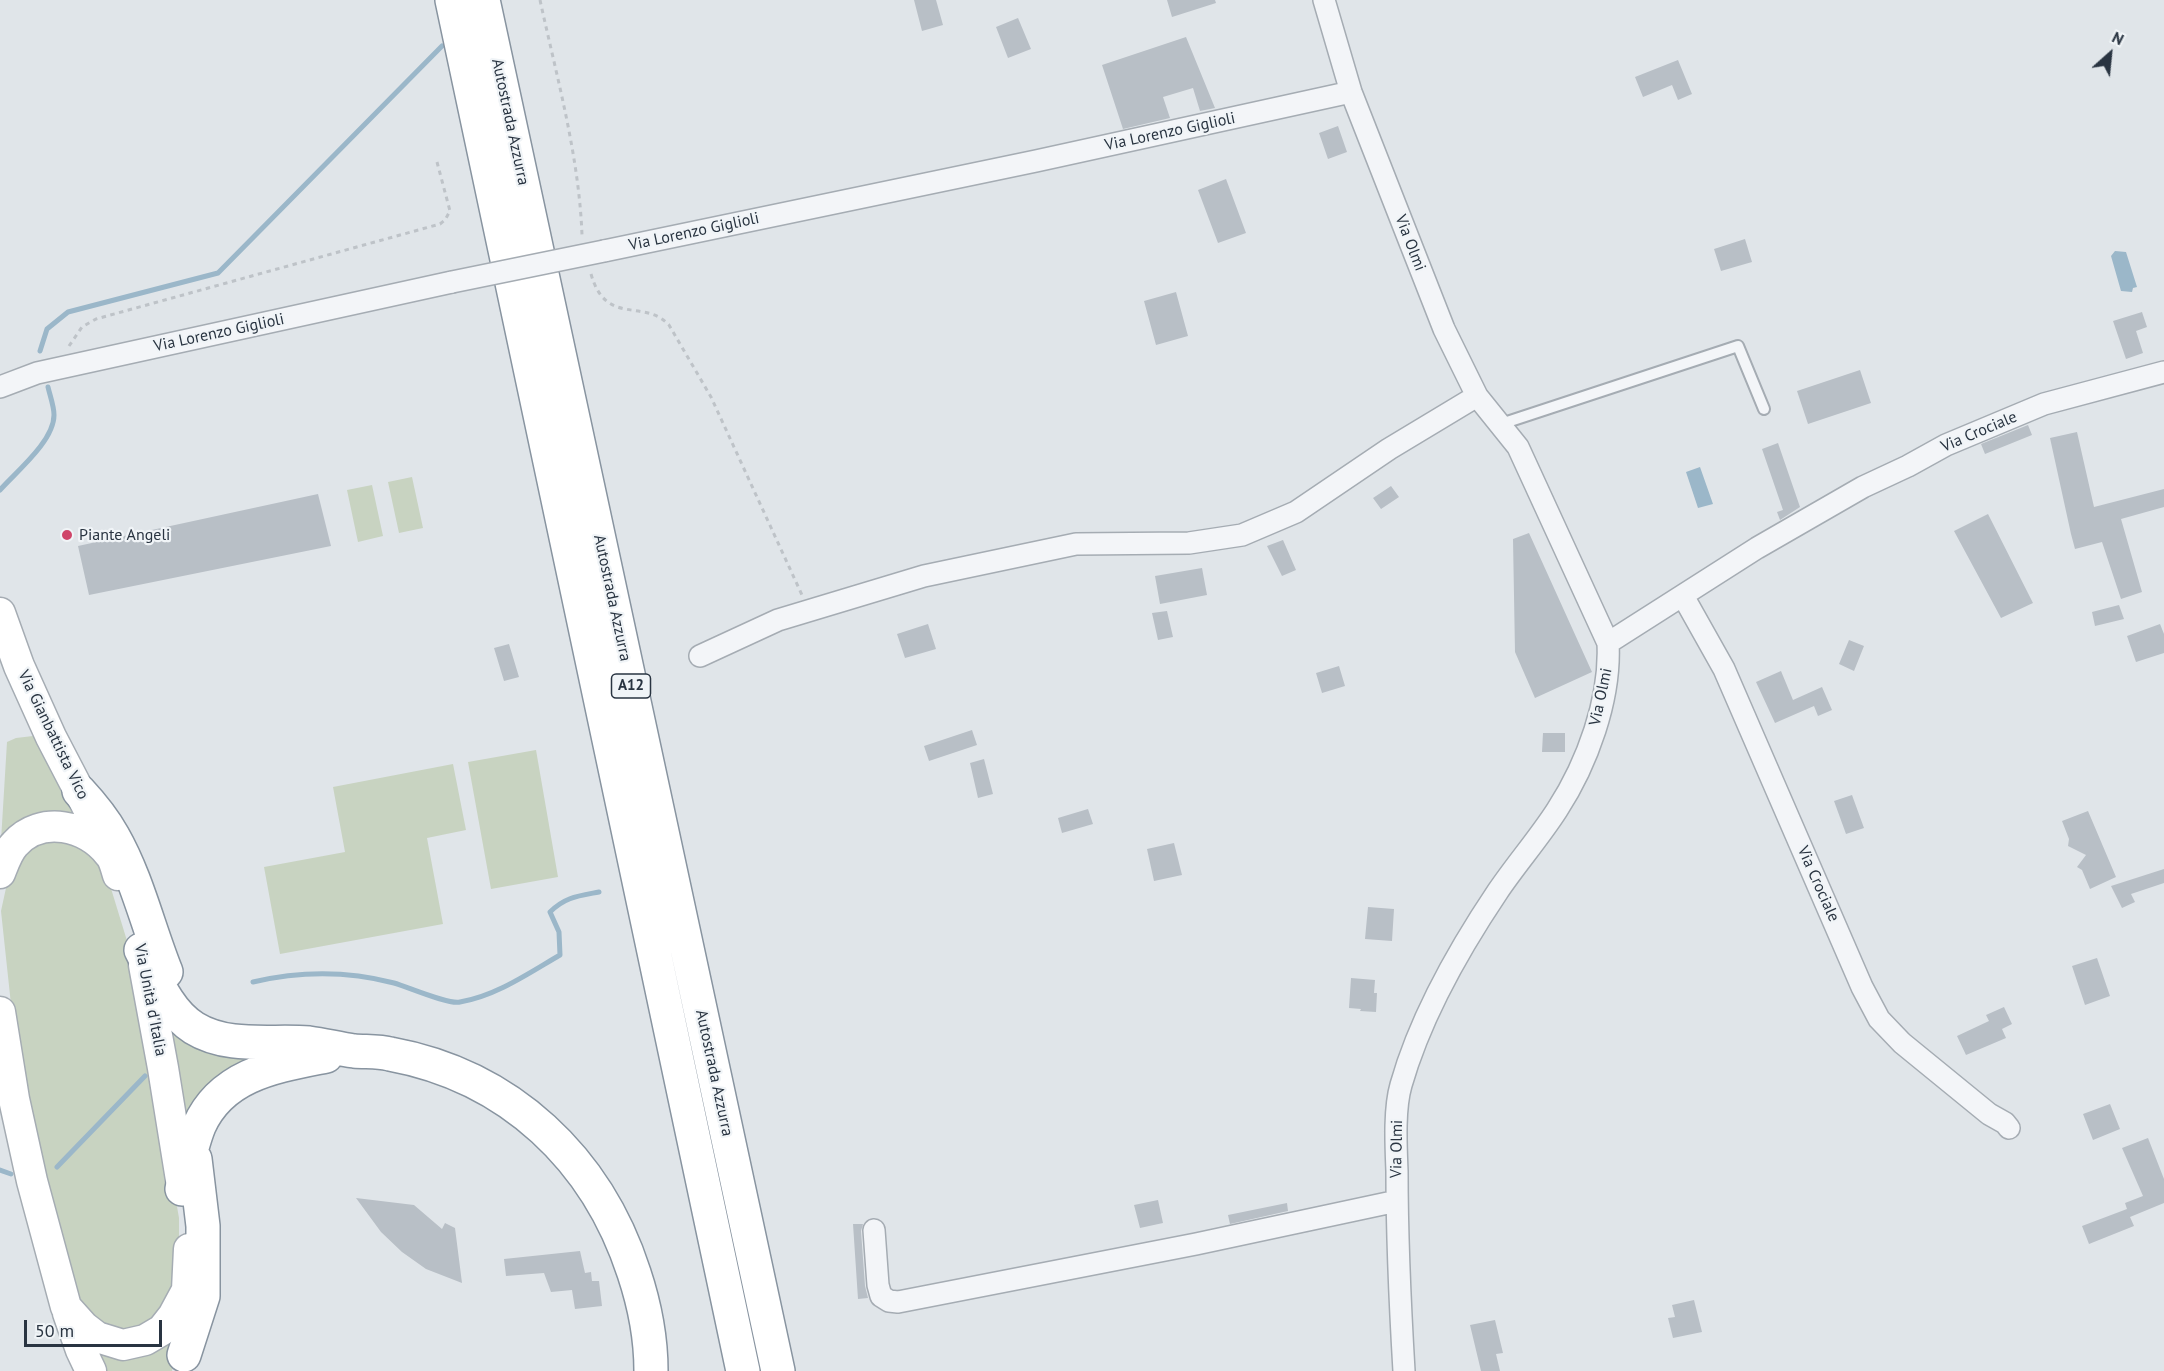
<!DOCTYPE html>
<meta charset="utf-8">
<style>
body{margin:0}
#map{position:relative;width:2164px;height:1371px;overflow:hidden;background:#e0e5e9;font-family:"PT Sans",sans-serif}
canvas{display:block}
.north{position:absolute;left:2080px;top:24px;width:60px;height:60px;-webkit-text-stroke:4px #f0f4f7;paint-order:stroke;rotate:27deg;font-size:16px;font-weight:700;line-height:24px;text-align:center;color:#293441}
.north::after{content:'';display:block;margin:auto;width:21px;height:27px;background:#293441;clip-path:polygon(50% 0,100% 100%,50% 72%,0 100%)}
.scale{position:absolute;left:24px;top:1320px;width:138px;height:27px;box-sizing:border-box;border:3px solid #293441;border-top:0;padding-left:8px;font-size:18px;line-height:21px;white-space:nowrap;color:#293441;-webkit-text-stroke:4px #f0f4f7;paint-order:stroke}
</style>
<div id="map">
<canvas width="2164" height="1371"></canvas>
<div class="north">N</div>
<div class="scale">50 m</div>
</div>
<script>
const c = document.querySelector('canvas').getContext('2d');
c.lineJoin = 'round';
function fillPath(path, color) { c.fillStyle = color; c.fill(path, 'evenodd'); }
function stroke(path, color, width, dash) { c.strokeStyle = color; c.lineWidth = width; c.lineCap = dash ? 'butt' : 'round'; c.setLineDash(dash || []); c.stroke(path); }
function write(font, color, halo, rows, align = 'center') {
  c.font = font + ' "PT Sans",sans-serif'; c.lineWidth = 4.5; c.setLineDash([]); c.textBaseline = 'middle'; c.strokeStyle = halo; c.fillStyle = color; for (const [text, x, y, turn = 0] of rows) {
    c.save(); c.translate(x, y); c.rotate((+turn || 0) * Math.PI / 180); c.textAlign = isNaN(turn) ? turn : align; if (halo) c.strokeText(text, 0, 0); c.fillText(text, 0, 0); c.restore();
  }
}
const green = new Path2D(`
 M412,477L423,528L399,533L388,482Z
 M372,485L383,536L358,542L347,490Z
 M33,736L43,738L101,839L79,826L0,857L7,742L16,738Z
 M536,750L558,877L491,889L468,762Z
 M453,764L466,830L427,838L443,924L280,954L264,867L345,852L333,787Z
 M56,834L102,859L135,967L179,1218V1257L170,1295L164,1309L136,1334L92,1323L68,1282L13,1023L1,911L6,888L17,855Z
 M167,1022L270,1051L184,1127Z
 M178,1330L172,1371H102L89,1346Z`);
const water = new Path2D(`
 M2115,251L2126,252L2137,287L2133,288L2132,292L2121,291L2111,256Z
 M1700,467L1713,504L1698,508L1686,472Z`);
const stream = new Path2D(`
 M40,351L47,329L68,312L218,273L442,46
 M0,490C17,471 54,441 54,415C54,406 50,396 48,387
 M253,982C300,971 348,971 394,983C408,987 449,1005 460,1002C496,996 529,973 560,955L559,932L550,912C565,897 578,896 599,892
 M57,1167L145,1076
 M0,1170L11,1174`);
const building = new Path2D(`
 M914,0H936L943,25L922,31Z
 M1167,0H1215L1216,3L1172,17Z
 M1018,18L1031,49L1008,58L996,27Z
 M1186,37L1215,108L1200,111L1193,88L1163,97L1170,118L1123,129L1102,65Z
 M1678,60L1692,94L1678,100L1672,85L1643,97L1635,77Z
 M1338,126L1347,152L1328,159L1319,133Z
 M1226,179L1246,233L1218,243L1198,190Z
 M1745,239L1752,262L1721,271L1714,249Z
 M1176,292L1188,336L1156,345L1144,301Z
 M2142,312L2147,327L2136,331L2143,353L2126,359L2113,321Z
 M1860,370L1871,403L1808,424L1797,391Z
 M2028,425L2032,435L1985,454L1981,444Z
 M2077,432L2094,507L2164,489V507L2121,519L2142,592L2121,599L2102,542L2075,549L2071,534L2050,438Z
 M1778,443L1800,507L1780,520L1777,512L1783,510L1762,449Z
 M1391,486L1399,497L1381,509L1373,498Z
 M318,494L331,546L89,595L78,546Z
 M1988,514L2033,603L2001,618L1954,531Z
 M1529,533L1592,672L1535,698L1515,652L1513,539Z
 M1283,540L1296,570L1282,576L1267,546Z
 M1202,568L1207,595L1160,604L1155,576Z
 M2119,605L2124,619L2095,626L2092,612Z
 M1167,611L1173,637L1158,640L1152,613Z
 M928,624L936,649L905,658L897,634Z
 M2160,624L2164,634V653L2136,662L2127,636Z
 M1849,640L1864,646L1854,671L1839,664Z
 M509,644L519,677L504,681L494,648Z
 M1339,666L1345,686L1322,693L1316,673Z
 M1781,671L1793,700L1822,687L1832,710L1818,716L1814,706L1775,723L1756,682Z
 M972,730L977,745L929,761L924,746Z
 M1543,733H1565V752H1542Z
 M984,759L993,794L978,798L970,763Z
 M1852,795L1864,828L1846,834L1834,801Z
 M1088,809L1093,824L1062,833L1058,818Z
 M2088,811L2116,877L2090,889L2082,870L2077,867L2086,855L2068,846L2069,839L2062,821Z
 M1174,843L1182,875L1154,881L1147,849Z
 M2164,869V883L2131,894L2135,902L2122,908L2111,886Z
 M1368,907L1394,909L1392,941L1365,939Z
 M2097,958L2110,996L2085,1005L2072,966Z
 M1351,978L1375,980L1374,993H1377L1376,1012L1360,1011L1361,1009L1349,1008Z
 M2004,1007L2012,1024L2002,1029L2006,1038L1966,1055L1957,1036L1989,1021L1986,1015Z
 M2110,1104L2120,1129L2093,1140L2083,1114Z
 M2148,1138L2164,1179V1203L2130,1217L2134,1226L2089,1244L2082,1226L2127,1209L2125,1203L2143,1196L2122,1148Z
 M356,1198L414,1205L442,1229L445,1223L455,1228L462,1283L426,1269L402,1252L381,1232Z
 M1158,1200L1163,1223L1140,1228L1134,1205Z
 M1287,1203L1288,1211L1230,1224L1228,1215Z
 M853,1224H863L861,1231L865,1286L868,1298L858,1299Z
 M580,1251L585,1273L591,1272L592,1281H599L602,1306L575,1309L572,1290L551,1292L544,1273L506,1276L504,1259Z
 M1694,1300L1702,1332L1673,1338L1668,1318L1675,1317L1672,1305Z
 M1495,1320L1503,1353L1496,1354L1500,1371H1481L1470,1325Z`);
const path = new Path2D(`
 M540,0C557,78 579,156 582,235
 M591,274C606,327 644,298 669,325L711,397L802,595
 M69,346L82,327L96,319L440,224L445,220L450,211L437,162`);
const lane = new Path2D(`
 M1501,424L1738,346L1764,409`);
const street = new Path2D(`
 M1324,0L1351,92L1444,329L1477,396L1518,447L1608,643C1611,699 1587,764 1557,810C1539,838 1517,863 1498,891C1459,949 1420,1018 1401,1085C1394,1109 1396,1146 1397,1171C1397,1238 1400,1304 1404,1371
 M604,251L1036,161L1351,92
 M0,387L37,373L452,282
 M1683,596L1724,669L1862,987L1879,1019L1902,1043L1989,1114L2005,1123L2009,1128
 M1608,643L1757,548L1863,487L1908,466L1946,445L2044,404L2164,372
 M700,656L778,620L924,576L1076,544L1189,543L1242,535L1296,512L1389,449L1477,396
 M874,1230L878,1285L881,1296L889,1301L898,1302L1196,1244L1397,1201`);
const secondary = new Path2D(`
 M0,613L19,666L51,737L90,812
 M0,873C4,863 8,851 15,844C41,815 87,825 109,854C114,859 116,869 118,875
 M144,965L163,1068L182,1186
 M0,1012L14,1099L32,1181L66,1307L84,1327L97,1337L123,1345L145,1340L162,1330L173,1316L187,1290L189,1249
 M68,1313L81,1350L91,1371`);
const highway = new Path2D(`
 M452,0L743,1371
 M483,0L778,1371
 M79,791C92,805 104,820 113,836C137,878 148,927 166,972
 M141,950C155,977 167,1011 194,1028C228,1049 271,1040 309,1043C324,1045 339,1049 354,1051C366,1052 379,1051 390,1054C510,1076 597,1159 634,1273C645,1306 651,1337 651,1371
 M182,1189C187,1168 191,1146 199,1126C222,1074 276,1066 326,1056
 M184,1355L203,1296V1226L195,1159`);
const streetBridge = new Path2D(`
 M452,282L604,251`);
const markers = [
 [67,535,6,"#cf4569"]
];
const shields = [
 [631,686,39]
];
const shieldNames = [
 ["A12",631,686]
];
const streetNames = [
 ["Autostrada Azzurra",510,122,78],
 ["Via Lorenzo Giglioli",1170,132,-12],
 ["Via Lorenzo Giglioli",694,232,-12],
 ["Via Olmi",1410,243,69],
 ["Via Lorenzo Giglioli",219,333,-12],
 ["Via Crociale",1979,432,-23],
 ["Autostrada Azzurra",612,598,78],
 ["Via Olmi",1601,697,-78],
 ["Via Gianbattista Vico",53,735,64],
 ["Via Crociale",1818,884,66],
 ["Via Unità d'Italia",150,1000,79],
 ["Autostrada Azzurra",714,1073,78],
 ["Via Olmi",1397,1149,-89]
];
const poiNames = [
 ["Piante Angeli",79,535]
];
fillPath(green, '#c8d3c1');
fillPath(water, '#9bb7c9');
stroke(stream, '#9bb7c9', 5);
fillPath(building, '#b8bfc6');
stroke(lane, '#a5acb3', 14);
stroke(street, '#a5acb3', 24);
stroke(secondary, '#a5acb3', 33);
stroke(highway, '#8894a0', 36);
stroke(path, '#bec3c8', 3, [4.5, 4.5]);
stroke(lane, '#f3f5f8', 10);
stroke(street, '#f3f5f8', 21);
stroke(secondary, '#fff', 30);
stroke(highway, '#fff', 33);
stroke(streetBridge, '#a5acb3', 24, []);
stroke(streetBridge, '#f3f5f8', 21);
for (const [x, y, r, color] of markers) { const dot = new Path2D(); dot.arc(x, y, r, 0, 2 * Math.PI); c.fillStyle = color; c.fill(dot); stroke(dot, '#f0f4f7', 2); }
for (const [x, y, w] of shields) { const box = new Path2D(); box.roundRect(x - w / 2, y - 12, w, 24, 4.5); c.fillStyle = '#f0f4f7'; c.fill(box); stroke(box, '#293441', 1.5); }
write('bold 15px', '#293441', null, shieldNames);
write('16px', '#293441', '#f0f4f7', streetNames);
write('16px', '#293441', '#f0f4f7', poiNames, 'left');
</script>
